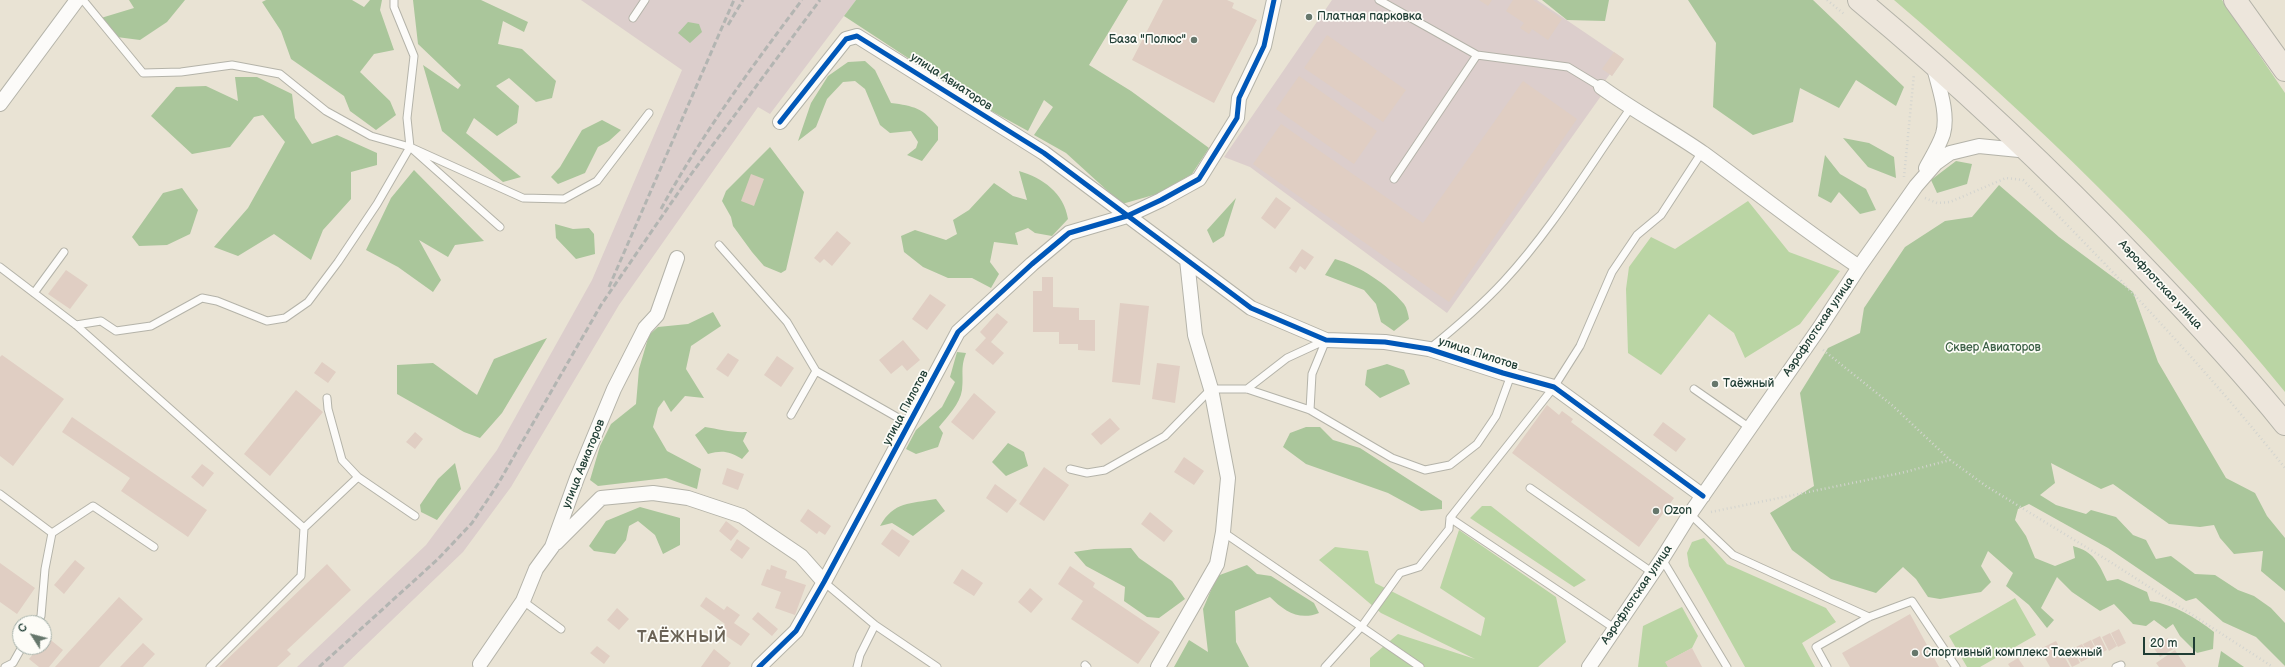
<!DOCTYPE html>
<meta charset="utf-8">
<style>
body{margin:0}
#map{position:relative;width:2285px;height:667px;overflow:hidden;background:#e9e3d4;font-family:"Balsamiq Sans",sans-serif}
canvas{display:block}
.north{position:absolute;left:12px;top:615px;width:40px;height:40px;box-sizing:border-box;background:#fdfcf7;border:1px solid #a4b0a9;border-radius:50%;rotate:306deg;font-size:11px;font-weight:700;line-height:16px;text-align:center;color:#1f3d34}
.north::after{content:'';display:block;margin:auto;width:14px;height:18px;background:#66776c;clip-path:polygon(50% 0,100% 100%,50% 72%,0 100%)}
.scale{position:absolute;left:2143px;top:637px;width:52px;height:18px;box-sizing:border-box;border:2px solid #1f3d34;border-top:0;padding-left:5px;font-size:12px;line-height:14px;white-space:nowrap;color:#1f3d34;-webkit-text-stroke:3px #fdfcf7;paint-order:stroke}
</style>
<div id="map">
<canvas width="2285" height="667"></canvas>
<div class="north">С</div>
<div class="scale">20 m</div>
</div>
<script>
const c = document.querySelector('canvas').getContext('2d');
c.lineJoin = 'round';
function fillPath(path, color) { c.fillStyle = color; c.fill(path, 'evenodd'); }
function stroke(path, color, width, dash) { c.strokeStyle = color; c.lineWidth = width; c.lineCap = dash ? 'butt' : 'round'; c.setLineDash(dash || []); c.stroke(path); }
function write(font, color, halo, rows, align = 'center') {
  c.font = font + ' "Balsamiq Sans",sans-serif'; c.lineWidth = 3.5; c.setLineDash([]); c.textBaseline = 'middle'; c.strokeStyle = halo; c.fillStyle = color; for (const [text, x, y, turn = 0] of rows) {
    c.save(); c.translate(x, y); c.rotate((+turn || 0) * Math.PI / 180); c.textAlign = isNaN(turn) ? turn : align; if (halo) c.strokeText(text, 0, 0); c.fillText(text, 0, 0); c.restore();
  }
}
const industrial = new Path2D(`
 M581,0H856L770,114L758,107L619,305L511,487L463,552L343,667H297L426,545L497,450L592,280L682,70Z
 M1332,0H1537L1624,59L1612,76L1610,74L1596,93L1601,96L1447,313L1250,167L1224,157Z`);
const green = new Path2D(`
 M1894,0H2222L2285,93V392C2169,249 2034,120 1894,0Z
 M1748,201L1789,252L1840,271L1800,324L1745,358L1734,333L1709,314L1661,375L1628,353L1626,289L1629,267L1651,237L1675,249Z
 M1482,506H1491L1586,580L1574,587L1470,518Z
 M1459,530L1556,597L1566,642L1538,667H1370V658L1398,634L1475,659L1381,613L1319,560L1335,547L1368,551L1375,583L1481,636L1485,618L1440,588Z
 M1704,538L1727,564L1826,608L1836,622L1802,643L1815,667H1745L1689,566L1687,553L1692,542Z
 M2015,598L2036,635L1980,667H1967L1949,636Z
 M1682,607L1698,636L1692,648L1666,662L1668,667H1638L1643,626Z`);
const forest = new Path2D(`
 M129,0H185L167,22L140,40L109,36L101,18L134,8Z
 M266,0H352L364,7L370,0H382L380,10L394,50L374,54L360,72L390,101L396,115L376,130L350,111L344,96L291,59L281,31L262,2Z
 M413,0H481L528,22L524,32L503,21L498,44L522,49L556,81L552,98L536,102L509,78L496,86L519,106L517,123L497,136L474,118L466,133L521,177L503,182L442,131L423,65L458,89L461,85L418,44Z
 M856,0H1128L1089,65L1131,91L1209,148L1192,174L1157,194L1122,204L1066,153L1034,135L1053,107L1044,100L1028,131L975,102L844,16Z
 M1542,0H1609L1605,21L1567,20Z
 M1688,0H1813L1904,87L1896,106L1856,80L1839,108L1800,88L1793,122L1753,135L1713,107L1716,43Z
 M688,22L699,24L702,32L690,43L678,33Z
 M865,61L875,70L891,103C914,106 923,108 938,127V140L922,161L907,155L916,148L918,142L911,131L890,133L880,125L865,89L855,81L843,82L827,99L816,127L798,141L811,103L828,76L848,62Z
 M235,77H257L292,94L295,118L312,144L337,135L377,153V165L351,172V199L323,230L311,260L274,234L238,256L214,247L248,208L285,142L263,115L254,117L230,147L192,154L151,116L176,87L206,86L238,101Z
 M602,120L621,130L609,141L598,147L585,173L558,184L551,177L560,167L582,130Z
 M1843,138L1869,143L1894,157L1896,178L1868,167Z
 M770,147L804,192L786,270L781,273L764,266L752,252L733,226L731,217L722,201L726,191Z
 M1825,155L1840,174L1866,189L1876,210L1860,214L1839,192L1831,203L1818,196Z
 M1956,161L1972,164L1967,184L1937,193L1931,180Z
 M414,170L484,241L455,245L448,257L419,240L441,280L433,292L398,267L366,250L391,198Z
 M1019,171C1043,178 1064,193 1068,219L1052,236L1035,233L1028,228L1015,233L1018,245L994,242L990,262L999,274L991,288L972,278H948L923,267L904,252L901,236L915,230L946,240L957,234L953,220L969,210L994,183L1013,196L1027,200Z
 M1999,185L2059,237L2133,292L2158,362L2226,478L2255,493L2267,516L2285,538V591L2261,571L2263,551L2234,554L2220,538L2214,525L2200,527L2169,524L2113,484L2101,489L2051,463L2055,483L2040,495L2056,505L2086,514L2091,510L2116,517L2133,535L2146,540L2156,559L2171,556L2195,574L2215,575L2238,590L2254,596L2271,608L2285,623V666L2256,637L2223,622L2196,598L2186,601L2108,548L2029,504L2018,509L2015,520L2026,536L2035,558L2055,566L2075,558L2073,546C2094,552 2098,562 2107,581L2118,579L2147,592L2150,601C2175,605 2195,617 2214,632L2213,649L2197,653L2180,636L2173,624L2166,629L2154,620L2146,626L2133,624L2114,604L2100,611L2072,592L2057,577L2041,608L2054,620L2047,628L2029,605L2006,586L2013,573L1988,551L1981,566L1991,582L1981,592L1940,599L1928,597L1916,579L1903,567L1876,593L1831,579L1820,571L1792,550L1770,513L1814,486L1800,393L1828,348L1860,333L1864,308L1905,247L1945,221L1972,217Z
 M182,188L198,210L190,234L167,245L139,246L132,237L163,193Z
 M1236,198L1224,236L1213,243L1207,230Z
 M555,224L573,229L589,228L594,234L595,254L576,259L556,238Z
 M1335,259C1360,266 1387,284 1404,304C1407,308 1408,314 1409,319L1394,331L1381,322L1376,304L1364,290L1325,275Z
 M713,312L721,326L691,346L686,369L704,398L685,396L671,412L664,400L658,408L653,427L667,451L701,469L697,489L666,478L598,486L590,480L600,446L611,424L636,404L639,369L649,335L658,327L688,324Z
 M547,338L502,413L480,438L464,432L397,394V365L433,363L477,395L494,359Z
 M957,352L966,353C960,369 964,374 962,390C960,404 947,417 939,427L943,433L938,447L916,454L906,449L916,430L942,407L955,382L950,377Z
 M1387,364L1404,370L1410,384L1380,398L1365,385L1367,370Z
 M705,427C719,429 732,433 747,432L743,441L749,451L742,459C729,451 722,450 708,454L695,435Z
 M1306,427H1320L1333,440L1360,448L1442,501V509L1421,511L1388,493L1306,464L1283,447L1290,433Z
 M1008,443L1024,452L1028,466L1006,476L992,462Z
 M455,463L461,489L437,520L421,512L420,505L438,479Z
 M936,499L945,511L913,536L892,523L880,526C894,501 910,504 936,499Z
 M640,507L680,518V545L663,554L655,535L638,521L629,526L626,540L615,554L594,551L589,546L606,521Z
 M1131,548L1139,558L1172,581L1185,599L1159,618L1147,617L1124,601L1125,587L1086,566L1074,552L1094,549Z
 M1247,565L1257,574L1271,576L1314,603L1319,613C1299,621 1284,611 1270,597L1235,611L1236,642L1249,667H1174L1189,640L1208,652L1203,609L1217,576Z
 M2221,651L2244,667H2218Z`);
const building = new Path2D(`
 M1163,0H1227L1234,3L1232,8L1257,20L1214,103L1132,60Z
 M1479,0H1492L1488,6Z
 M1513,0H1533L1562,19L1548,40L1532,29L1529,34L1520,28L1524,23L1506,11Z
 M1327,35L1406,90L1383,122L1304,68Z
 M1614,52L1624,59L1612,76L1602,69Z
 M1299,76L1377,131L1354,164L1276,109Z
 M1523,81L1577,119L1449,302L1253,164L1281,124L1423,223Z
 M751,174L764,179L754,206L741,201Z
 M1276,197L1291,208L1275,229L1261,218Z
 M837,231L851,243L832,266L824,259L820,263L814,258Z
 M1302,249L1314,257L1305,270L1300,266L1296,273L1289,268Z
 M66,270L88,285L70,309L48,294Z
 M1042,277H1053V307L1079,308V320H1095V351L1078,350V344H1059V332H1033V291H1042Z
 M930,294L946,305L927,330L912,319Z
 M1120,303L1149,306L1140,385L1112,382Z
 M997,313L1008,322L991,342L1004,353L993,365L975,350L986,338L980,332Z
 M903,340L920,360L907,371L902,365L891,374L879,360Z
 M728,353L739,360L728,377L716,369Z
 M2,355L64,399L13,466L0,456V357Z
 M777,356L794,368L781,387L764,375Z
 M322,362L336,372L328,383L314,373Z
 M1157,363L1180,366L1175,403L1152,399Z
 M296,390L323,412L270,476L244,454Z
 M974,393L996,412L973,440L951,422Z
 M1547,405L1559,415L1562,411L1573,419L1571,422L1674,498L1639,547L1512,453Z
 M72,417L207,510L188,537L121,491L130,478L62,432Z
 M1110,418L1120,429L1101,445L1091,434Z
 M1663,422L1686,439L1676,452L1653,435Z
 M415,432L423,439L415,449L406,442Z
 M1184,457L1204,471L1194,485L1174,472Z
 M202,464L214,473L203,487L191,477Z
 M1044,467L1069,485L1044,521L1019,504Z
 M727,468L744,474L738,490L722,484Z
 M995,484L1017,500L1007,513L986,498Z
 M808,509L831,526L825,535L819,531L817,534L800,521Z
 M1150,512L1173,531L1164,542L1141,524Z
 M726,521L739,531L731,541L719,531Z
 M892,529L910,541L899,557L881,544Z
 M737,539L750,548L742,559L730,550Z
 M75,560L85,568L64,594L54,585Z
 M0,563L35,588L17,614L0,602Z
 M327,564L351,590L287,650L291,654L277,667H219Z
 M771,565L787,571L785,578L806,585L795,615L775,608L781,592L761,585L767,569L770,570Z
 M1070,566L1095,583L1093,587L1160,632L1138,664L1071,619L1083,601L1058,584Z
 M962,569L983,583L974,596L953,583Z
 M1030,588L1043,599L1031,613L1018,602Z
 M119,597L143,619L99,667H55Z
 M706,597L724,610L727,606L740,615L734,623L750,634L741,646L720,632L725,624L700,606Z
 M617,608L629,619L619,630L607,620Z
 M758,612L778,629L772,636L752,619Z
 M1910,614L1939,667H1850L1842,653Z
 M2119,629L2126,643L2118,647L2111,633Z
 M2110,633L2117,646L2109,651L2102,637Z
 M2100,636L2107,650L2099,654L2092,640Z
 M47,637L63,650L49,667H39L29,659L39,647H44V641Z
 M2168,638L2175,648L2160,657L2153,647Z
 M2091,640L2098,654L2090,658L2083,644Z
 M2056,641L2070,667H2050L2040,649Z
 M143,643L155,654L143,667H120Z
 M2082,644L2089,658L2081,662L2074,648Z
 M597,646L610,656L604,664L590,653Z
 M1692,648L1702,667H1668L1665,662Z
 M714,649L731,663L728,667H701Z
 M2073,649L2080,663L2072,667L2065,654Z
 M2175,650L2186,667H2159L2156,663Z
 M2018,658L2024,667H2010L2008,664Z`);
const path = new Path2D(`
 M1827,0L1844,14
 M1904,177L1914,74
 M1925,198L1937,203L1950,202L2006,178L2023,180C2115,273 2204,366 2285,468
 M1823,350L1893,406L1950,460L1986,486L2112,563L2273,667
 M1711,512L1901,473L1950,460`);
const service = new Path2D(`
 M83,0L143,73L181,72L232,65L280,74L326,111L371,136L410,147L523,198L564,199L597,181L649,113
 M394,0V7L414,56L407,118L410,147L500,227
 M1379,0L1477,55L1568,67L1601,87
 M633,18L645,0
 M1394,179L1477,55
 M719,245L787,322L816,371L909,424
 M0,267L76,325L304,528
 M34,293L64,252
 M76,325L101,321L116,331L151,326L202,298L217,301L267,321L285,318L308,302L338,262L377,204L410,147
 M1429,349C1455,328 1481,306 1504,281C1553,228 1590,165 1632,106
 M1247,389L1287,358L1326,340
 M1694,389L1750,428
 M327,398L328,409L342,460L358,477
 M1310,410L1312,374L1326,340
 M791,415L816,371
 M1070,469L1087,473L1105,470L1165,436L1211,389H1247L1310,410L1392,458L1425,470L1450,465L1477,444L1496,416L1511,375
 M1530,488L1653,573
 M0,494L52,533L93,506L154,547
 M1690,514L1733,555L1869,617
 M1450,518L1614,628
 M1223,532L1420,667
 M1662,559L1727,667
 M824,582L875,625L937,667
 M523,601L561,629
 M37,623L41,616L45,569L52,533
 M1085,665L1087,667
 M5,667L13,663L22,647
 M210,667L301,576L304,528L358,477L415,516
 M857,667L860,655L875,625
 M1325,667L1362,626L1400,573L1419,567L1449,529L1450,518L1554,387L1580,346L1612,272L1637,235L1661,215L1702,152
 M1827,667L1816,647L1869,617L1912,601L1956,667
 M2116,667L2121,665`);
const minor = new Path2D(`
 M1601,87C1634,111 1670,130 1703,153C1755,191 1805,231 1859,267
 M0,104L77,0
 M780,122L846,39L857,36L1044,153L1251,308L1326,340L1385,342L1429,349L1503,373L1554,387L1703,496
 M1926,168C1932,157 1939,146 1943,134C1949,113 1938,85 1933,64
 M556,543L601,498L653,493L688,498L742,516L801,556L824,582
 M480,664L523,601L536,569L552,547L577,478L614,389L645,328L657,315L677,258
 M759,667L796,631L824,582L958,332L1032,264L1069,233L1127,216L1161,200L1199,179L1237,118L1239,98L1264,46L1274,0
 M1158,667L1217,564L1223,532L1228,478L1211,389L1195,335L1187,260
 M1589,667L1662,559L1690,514L1820,327L1859,267L1916,186L1936,163L1950,153L1979,146L2029,151`);
const primary = new Path2D(`
 M1859,0C1959,83 2052,171 2141,264C2191,316 2240,368 2285,424
 M2235,0L2285,70`);
const rail = new Path2D(`
 M728,25L743,0
 M661,209C702,134 751,68 802,0
 M609,287L734,0
 M319,667L438,559L472,523L498,484L601,305L689,177L820,0`);
const cycleway = new Path2D(`
 M780,122L846,39L857,36L1044,153L1251,308L1326,340L1385,342L1429,349L1503,373L1554,387L1703,496
 M759,667L796,631L824,582L958,332L1032,264L1069,233L1127,216L1161,200L1199,179L1237,118L1239,98L1264,46L1274,0`);
const markers = [
 [1309,17,4,"#66776c"],
 [1194,40,4,"#66776c"],
 [1715,384,4,"#66776c"],
 [1656,511,4,"#66776c"],
 [1915,653,4,"#66776c"]
];
const poiNames = [
 ["Платная парковка",1317,17],
 ["База \"Полюс\"",1186,40,"right"],
 ["Таёжный",1723,384],
 ["Ozon",1664,511],
 ["Спортивный комплекс Таежный",1923,653]
];
const streetNames = [
 ["улица Авиаторов",951,82,33],
 ["Аэрофлотская улица",2160,285,47],
 ["Аэрофлотская улица",1819,327,-56],
 ["улица Пилотов",1478,354,18],
 ["улица Пилотов",906,408,-62],
 ["улица Авиаторов",584,464,-68],
 ["Аэрофлотская улица",1637,595,-56]
];
const parkNames = [
 ["Сквер Авиаторов",1993,348]
];
const districtNames = [
 ["ТАЁЖНЫЙ",682,638]
];
fillPath(industrial, '#dccecc');
fillPath(green, '#bad5a4');
fillPath(forest, '#aac69b');
fillPath(building, '#e0cec3');
stroke(service, '#b4b3a9', 9);
stroke(minor, '#b4b3a9', 16);
stroke(primary, '#b4b3a9', 24);
stroke(path, '#d3d4cf', 2.5, [1, 3]);
stroke(service, '#fcfbf9', 7);
stroke(minor, '#fcfbf9', 14);
stroke(primary, '#ede6dc', 22);
stroke(rail, '#b3b5b2', 3, [6, 3]);
stroke(cycleway, '#0057b8', 5);
for (const [x, y, r, color] of markers) { const dot = new Path2D(); dot.arc(x, y, r, 0, 2 * Math.PI); c.fillStyle = color; c.fill(dot); stroke(dot, '#fdfcf7', 1.5); }
write('12px', '#1f3d34', '#fdfcf7', poiNames, 'left');
write('12px', '#1f3d34', '#fdfcf7', streetNames);
write('12px', '#3c6046', '#fdfcf7', parkNames);
c.letterSpacing = '1px';
write('bold 16px', '#6b6356', '#fdfcf7', districtNames);
c.letterSpacing = '0px';
</script>
